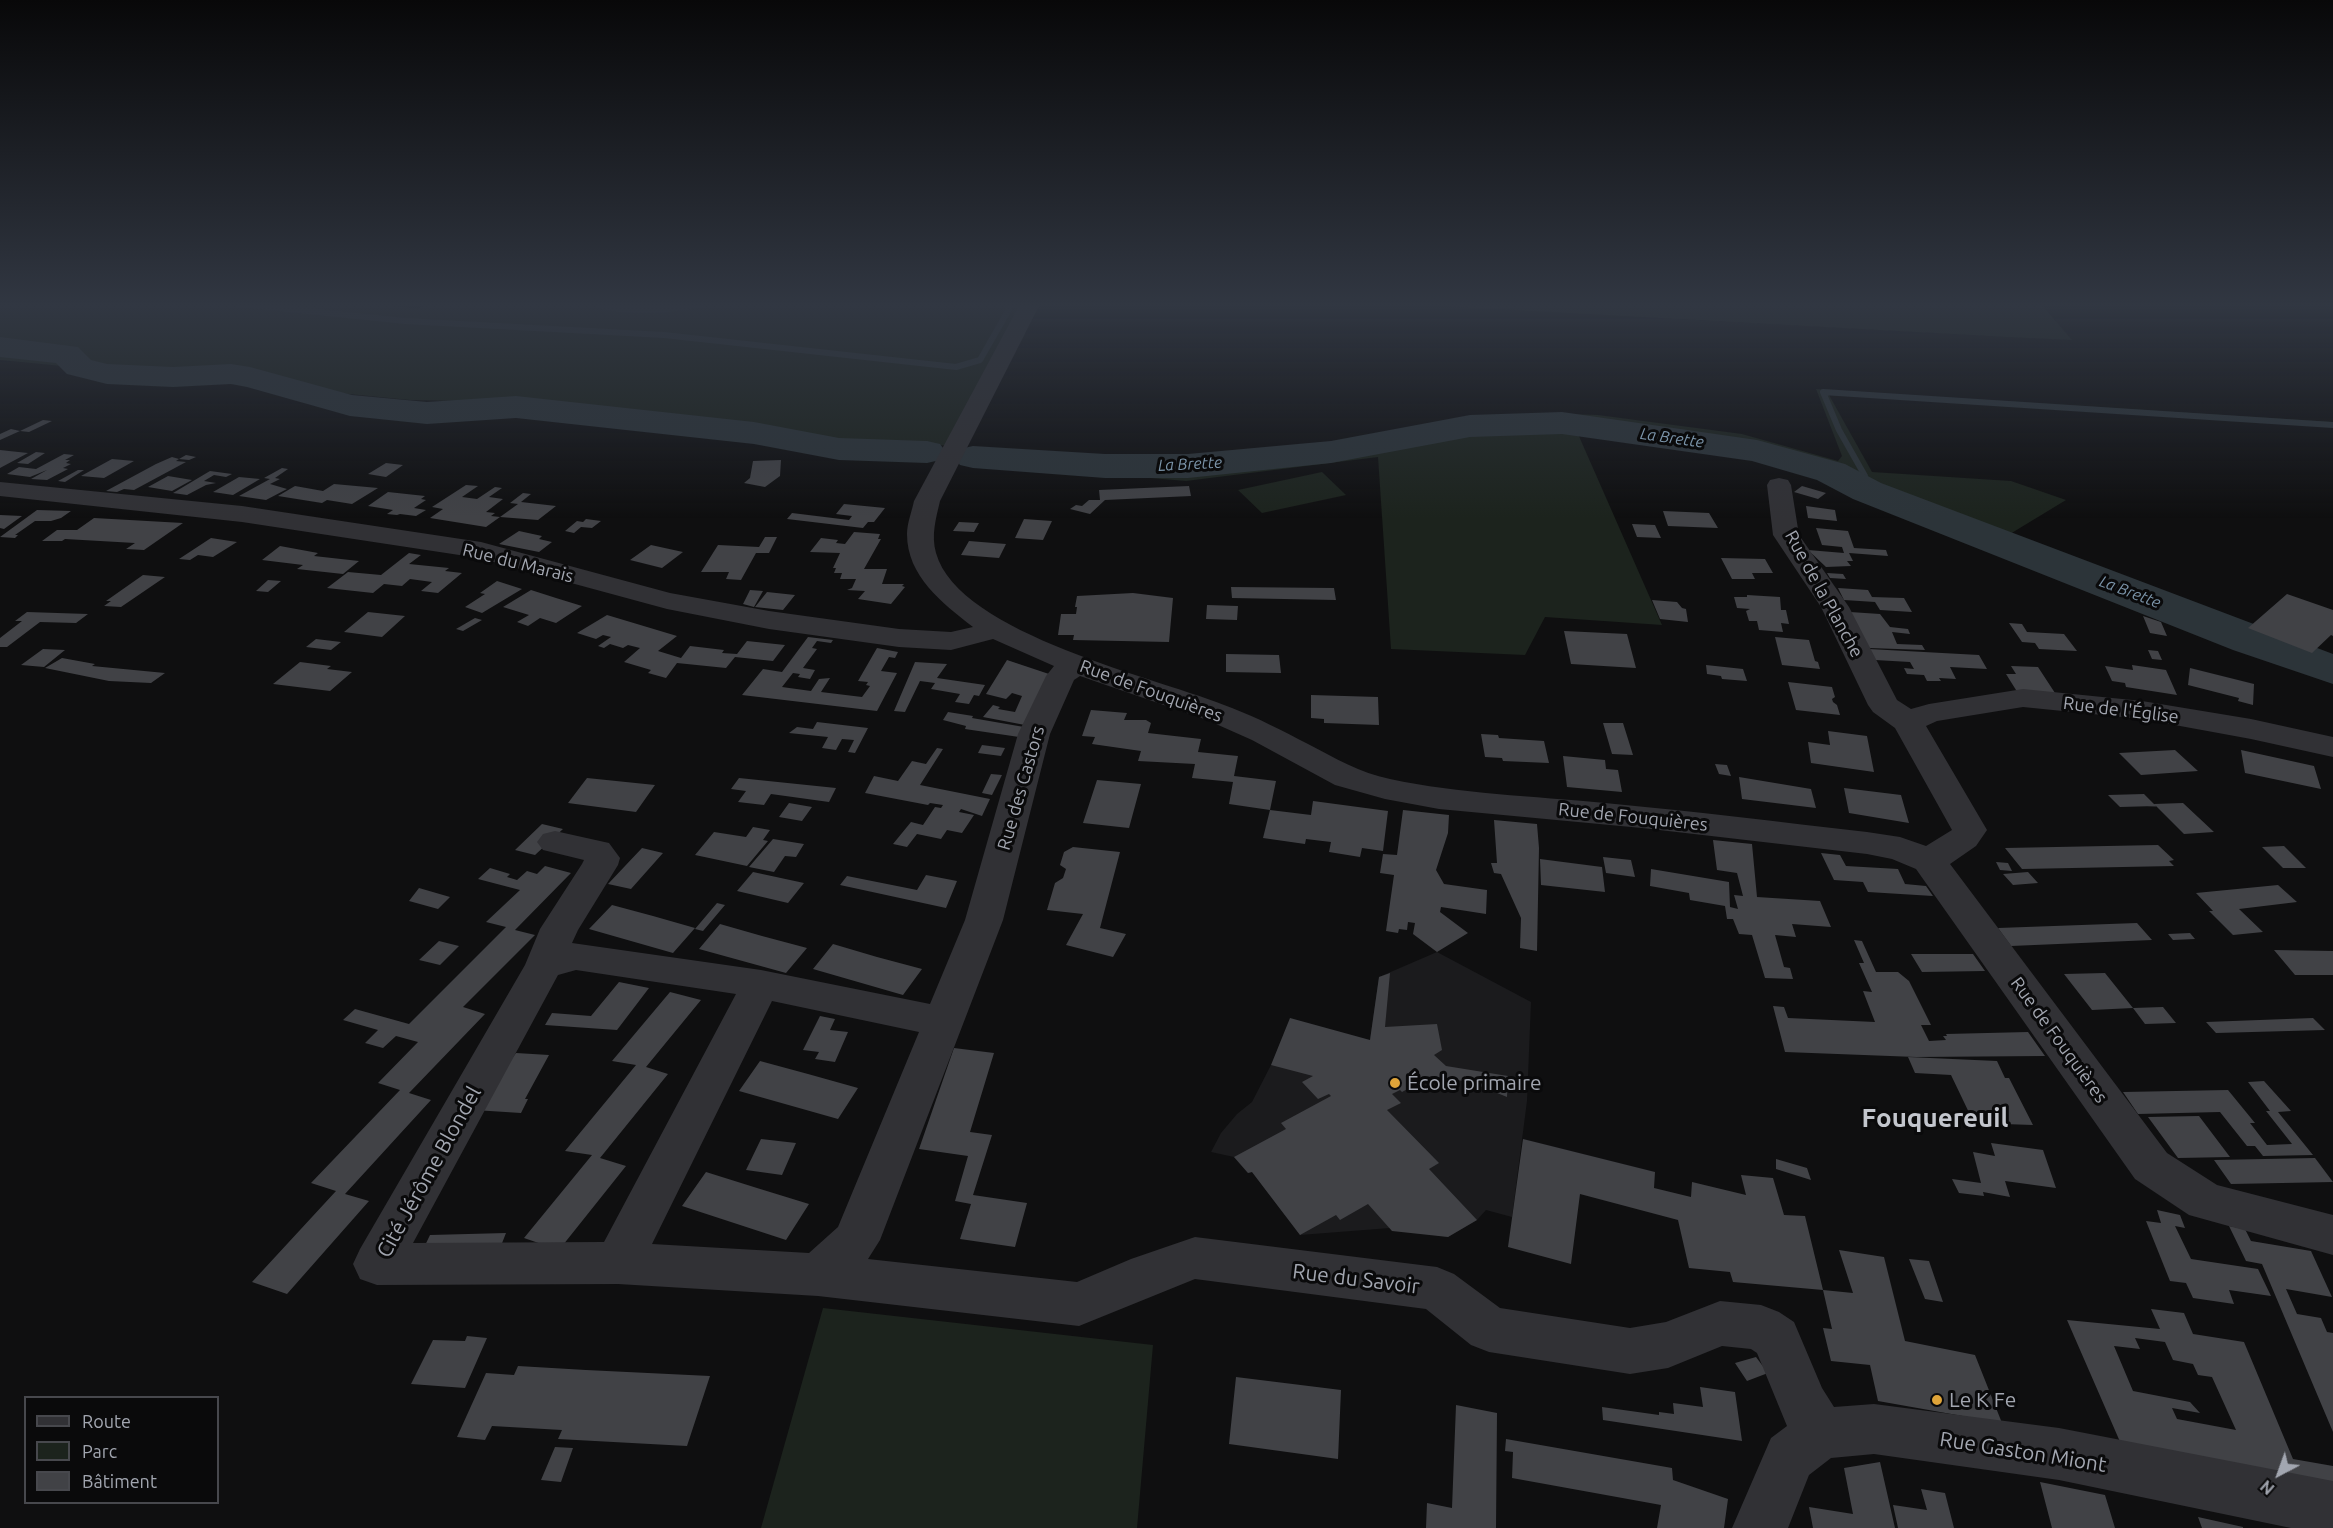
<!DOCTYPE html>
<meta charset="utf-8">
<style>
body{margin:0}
#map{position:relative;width:2333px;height:1528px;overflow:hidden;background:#0f0f10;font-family:Ubuntu,sans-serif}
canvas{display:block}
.legend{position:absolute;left:24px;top:1396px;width:195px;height:108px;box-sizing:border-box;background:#0a0a0b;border:2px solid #47484d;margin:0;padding:8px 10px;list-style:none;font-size:18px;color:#a2a6b0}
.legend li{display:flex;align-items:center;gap:12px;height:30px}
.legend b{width:30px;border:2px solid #47484d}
.north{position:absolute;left:2249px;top:1444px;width:60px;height:60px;-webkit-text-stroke:4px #0a0a0b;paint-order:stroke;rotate:221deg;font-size:16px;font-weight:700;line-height:24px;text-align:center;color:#a2a6b0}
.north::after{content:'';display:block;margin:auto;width:21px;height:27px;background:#a2a6b0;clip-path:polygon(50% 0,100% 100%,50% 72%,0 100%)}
</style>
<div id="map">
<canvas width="2333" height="1528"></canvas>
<ul class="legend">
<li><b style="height:8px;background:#313135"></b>Route</li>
<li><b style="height:16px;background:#1c231d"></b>Parc</li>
<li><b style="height:16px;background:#414246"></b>Bâtiment</li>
</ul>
<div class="north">N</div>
</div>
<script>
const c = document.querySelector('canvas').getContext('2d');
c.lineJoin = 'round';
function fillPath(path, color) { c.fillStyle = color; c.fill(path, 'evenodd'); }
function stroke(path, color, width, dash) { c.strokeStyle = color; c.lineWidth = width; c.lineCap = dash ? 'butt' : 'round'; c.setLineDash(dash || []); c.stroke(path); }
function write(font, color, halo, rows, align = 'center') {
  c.font = font + ' Ubuntu,sans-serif'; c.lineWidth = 6; c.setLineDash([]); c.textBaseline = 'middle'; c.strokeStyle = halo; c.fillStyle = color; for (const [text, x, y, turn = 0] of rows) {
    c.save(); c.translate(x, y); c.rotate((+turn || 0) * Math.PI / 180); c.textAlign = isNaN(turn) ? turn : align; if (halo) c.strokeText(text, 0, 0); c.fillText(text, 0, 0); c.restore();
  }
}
const built = new Path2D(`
 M1437,952L1531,1002L1527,1101L1512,1217L1486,1210L1477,1220L1448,1237L1390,1228L1300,1235L1252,1172L1248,1173L1234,1157L1211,1152L1221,1133L1237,1114L1252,1102L1271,1065L1370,1040L1379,977Z`);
const green = new Path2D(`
 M0,304H379L418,309L427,304H1030L956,446L829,440L663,414L515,402L410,400L0,360Z
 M1407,304H2041L2072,340L2007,337Z
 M1816,389L2333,422V427L1829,395L1872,472L2011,481L2066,500L2010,534L2104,569L2157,594L2333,665V680L2252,655L2093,590L2060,572L1837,481L1780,463L1637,439L1578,434L1662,625L1545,617L1525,655L1391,649L1378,457L1186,481L971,463L980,450L1179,461L1319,447L1438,423L1535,413L1598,415L1742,434L1838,461L1842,456Z
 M1322,472L1346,495L1262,513L1238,490Z
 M823,1308L1153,1345L1137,1528H761Z`);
const water = new Path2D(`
 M590,304H710C685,314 613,318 590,304Z`);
const stream = new Path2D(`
 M240,304L405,321L664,335L956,367L980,360L1012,304
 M1867,491L1865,476L1839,430L1823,392L2333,425`);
const river = new Path2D(`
 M0,337L78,347L91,360L107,364L173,367L231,364L250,367L352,395L427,402L516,396L754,422L839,438L927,441L940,444L946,452L940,460L927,463L839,460L754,444L516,418L427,424L350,416L247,387L231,384L173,387L107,384L67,374L56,363L0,357Z
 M1562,412L1757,440L1845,464L1881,483L2333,654V684L2233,650L1853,499L1817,480L1752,461L1562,434L1470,437L1331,463L1188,478H1105L973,468L960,465L954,457L960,449L973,446L1105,454H1188L1331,441L1470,415Z`);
const building = new Path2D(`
 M43,420L52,421L29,432L20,431Z
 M11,429L20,431L0,440V434Z
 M0,450L9,451L28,453L0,468Z
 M36,452L45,453L28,464L17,463Z
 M64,454L74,455L65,460H70L66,463L71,464L63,468L68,469L47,480L31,479L47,470L30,477L7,474L19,467L36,469Z
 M186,455L196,457L189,460L179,459L176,461L186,462L134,490L124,489L117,492L106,491L156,464L172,457L179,459Z
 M112,459L134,461L104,478L81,476Z
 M781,460L780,476L765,487L744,483L750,478L753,461Z
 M386,463L403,465L386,477L368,474Z
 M282,468L288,469L275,478L280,479L270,484L287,489L266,500L239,496L270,479L264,478Z
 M78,470H84L65,482L58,481Z
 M210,471L232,474L226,477L214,475L204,481L216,483L206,485L187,495L173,493Z
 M168,476L192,480L172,491L148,487Z
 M239,477L260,479L233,495L213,492Z
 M334,484L378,488L352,504L327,500L322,503L278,496L295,486L323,491Z
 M466,485L478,486L462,497L477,499L495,487L502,488L489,497L503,499L486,512L495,513L491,516L500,517L486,527L430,518L443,509L432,507Z
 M1189,486L1191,496L1105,500L1090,514L1070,509L1076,505L1082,506L1089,500H1100L1099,490Z
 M1802,486L1826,493L1818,499L1794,492Z
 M388,492L425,496L421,499L426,500L414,508L426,510L416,516L400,514L397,515L387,514L393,510L368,506Z
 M523,493L531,494L521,502L556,506L538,520L500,517L518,504L510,503Z
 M844,504L885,508L874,522H868L863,528L787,519L792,513L849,520L852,516L836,514Z
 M1806,506L1835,510L1837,521L1808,518Z
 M37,510L71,511L61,518L51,521H35L15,535H18L15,538L0,537Z
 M1663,511L1709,513L1718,528L1668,526Z
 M0,515L22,516L4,529L0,528Z
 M94,518L165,522L183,523L144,550L126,549L135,543L65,539L62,541H42L57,530H77Z
 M586,519L601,521L592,528L581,527L574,533L565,531L577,521L583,522Z
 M1024,519L1052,521L1043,540L1015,538Z
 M959,522L979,523L974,532L953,531Z
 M1632,524L1655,525L1661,538L1637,537Z
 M1816,528L1848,531L1854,548L1886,550L1888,556L1849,553L1853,561H1847L1851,566L1826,567L1808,550L1844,553L1842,547L1822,545Z
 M519,531L542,536L539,539L552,542L539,552L499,544Z
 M854,532L880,534L878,539H881L864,569H887L882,584H904L902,586L905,587L891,604L858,599L865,591L847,590L852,588L856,579H840L842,573H834L836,568H833L840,553L810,552L821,538L838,540L836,543L845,544Z
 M765,537H777L769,553H756L741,580L726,579L729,572H701L718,545L759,547Z
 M211,538L237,542L213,557L198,555L190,560L179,559Z
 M969,541L1006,544L999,558L961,555Z
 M651,545L683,552L662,568L630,560Z
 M280,546L318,553L314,556L359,561L343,574L297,569L303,565L262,560Z
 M409,553L421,555L409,564L449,568L445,571L462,573L438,593L421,591L432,582L410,579L402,586L384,584L373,593L327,588L348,572L381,575Z
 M1721,558L1765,559L1773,573H1752L1755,579H1732Z
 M1827,573L1843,574L1846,579L1830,578Z
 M143,575L165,577L121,607L104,606L111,601H106Z
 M268,580L281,581L268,592L256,591Z
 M497,581L522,589L482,613L465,607L485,594L480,593Z
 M1231,587L1334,588L1336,600L1232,598Z
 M1838,588L1868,590L1872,597L1904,598L1912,612L1880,610L1875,602L1844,600Z
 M531,590L556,598L582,606L556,623L540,618L528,626L517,622L529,615L503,607Z
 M750,590L763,591L754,607L743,604Z
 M767,592L795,595L783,610L755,607Z
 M1133,593L1173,598L1169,642L1073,640L1074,635H1058L1061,614H1076L1077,607H1075L1077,596Z
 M2287,594L2333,610V636L2331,635L2312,653L2248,628Z
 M1747,595L1780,597L1781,610H1786L1789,624L1781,623L1783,632L1759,630L1757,621H1749L1746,611L1750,609L1737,608L1734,597H1747Z
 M1652,600L1677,602L1682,608L1686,609L1688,622L1660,619Z
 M1207,605L1238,606L1237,620L1206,619Z
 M27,612L88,614L76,623L40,622L7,647H0V638L22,621H15Z
 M368,612L405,616L382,637L344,632Z
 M1850,612L1880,614L1890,627L1908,629L1910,634L1892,632L1897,644L1922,645L1925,650L1869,648Z
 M607,615L677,636L658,651L681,658L690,646L724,650L722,653L737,654L747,641L785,645L773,661L735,657L726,668L677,663L666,678L648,673L651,670L624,662L640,648L628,645L623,648L610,644L604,648L598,646L611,637L603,635L596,639L577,633Z
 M2143,616L2161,622L2167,636L2150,633Z
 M475,618L482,620L463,631L456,629Z
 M2009,623L2022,624L2027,632L2064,634L2077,651L2039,649L2035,643L2022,642Z
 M1564,631L1627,634L1636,668L1571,664Z
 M808,637L833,640L831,643L817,641L812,648L817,649L803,668L815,670L810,679L798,677L800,674L793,673L782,687L811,691L819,679L830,678L821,692L862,697L870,686L866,685L868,682L858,681L877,648L898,652L895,658L889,657L881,671L897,673L877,711L742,695L763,669L782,672Z
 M1775,637L1809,640L1815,661L1818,662L1820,669L1782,665Z
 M316,639L341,642L331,650L306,647Z
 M43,649L65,650L44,667L21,665Z
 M1869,649L1979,655L1987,669L1950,667L1956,679L1939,678L1941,681H1927L1924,675L1907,674L1904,668L1914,669L1910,662L1875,660Z
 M2148,650L2158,651L2162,660L2152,659Z
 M1226,654L1279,655L1281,673L1226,672Z
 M62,658L95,664L92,666L165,673L151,683L109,681L45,668Z
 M1007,660L1049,674L1025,725L983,717L993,705L1000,707L998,709L1015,712L1022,696L1012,693L1006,699L986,694Z
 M300,662L331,666L327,669L352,672L330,691L273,684Z
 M915,662L947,664L937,678L985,685L979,696L974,695L969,704L955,702L960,694L931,689L935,683L920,681L905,712L894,711Z
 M1706,665L1743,669L1747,681L1722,679L1721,676L1707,674Z
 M2132,665L2166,670L2177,695L2126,687L2125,683L2112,681L2105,666L2133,670Z
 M2011,666L2038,667L2055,693L2016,690L2006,674H2016Z
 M2190,668L2254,684L2253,705L2238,701L2239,698L2188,685Z
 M1788,682L1832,687L1835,697L1832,699L1833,702L1837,705L1840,715L1796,710Z
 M1311,695L1378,697L1379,725L1324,723V719L1311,718Z
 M1091,710L1127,713L1124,720H1146L1151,723L1148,733L1201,739L1198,752L1238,756L1234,776L1276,781L1270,810L1229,804L1233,782L1192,778L1195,764L1138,761L1141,751L1092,744L1095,737L1082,736Z
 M948,712L973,716L972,718L1024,727L1019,737L965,729L966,726L943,720Z
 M817,722L868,728L855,753L848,752L854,740L842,739L836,750L822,748L828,737L789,733L797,727L813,729Z
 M1603,723H1623L1633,755L1612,754Z
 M1828,731L1867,736L1874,772L1811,763L1808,742L1830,745Z
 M1481,734L1498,735L1499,738L1544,741L1549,763L1503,761L1502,758L1485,757Z
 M982,745L1005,748L1001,756L978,753Z
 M937,748L943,749L920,785L990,799L982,816L961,809L959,812L974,815L962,833L947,830L941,839L917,834L907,847L893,844L911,822L923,825L935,807L941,808L943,805L930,803L928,805L865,793L874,776L898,781L912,761L926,764Z
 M2175,750L2198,771L2141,775L2119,753Z
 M2241,750L2314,766L2321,789L2245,773Z
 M1563,756L1605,760L1606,769L1618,770L1622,792L1567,787Z
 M1715,764L1727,765L1731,776L1719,774Z
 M991,774L1002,775L992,795L982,793Z
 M1739,777L1811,789L1816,808L1742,799Z
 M587,778L655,785L636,812L568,803Z
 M739,778L836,788L829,802L771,794L764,805L738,802L746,791L731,789Z
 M1097,780L1141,784L1129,828L1083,823Z
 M1844,788L1901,795L1909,823L1849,813Z
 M2144,794L2156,806L2120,807L2108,795Z
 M1313,801L1388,811L1383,851L1362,848L1360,857L1329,852L1331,842L1306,839L1305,844L1263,838L1270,810L1311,815Z
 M789,803L812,807L802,821L779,817Z
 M2183,803L2214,832L2184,834L2154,804Z
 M1403,810L1449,815L1448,833L1436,870L1444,884L1487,890L1486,914L1441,907L1440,912L1468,933L1437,952L1413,934L1415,923L1408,922L1407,930L1399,929L1398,933L1386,931L1394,875L1380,873L1383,854L1397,855Z
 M1494,820L1537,824L1539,848L1537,951L1520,948L1521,918L1501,874L1494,873L1491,863H1497Z
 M542,824L563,829L535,855L515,850Z
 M753,827L770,830L763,840L768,841L747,866L695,855L714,832L746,837Z
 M773,839L804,844L796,857L785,856L774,872L749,867Z
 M1713,840L1752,844L1757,897L1820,901L1831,927L1792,924L1796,937L1775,935L1784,967L1790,968L1793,979L1765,978L1752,935L1739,934L1733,919H1727L1725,906L1690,900L1689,893L1650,886L1651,869L1729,882L1730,907L1738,909L1734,895L1743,896L1737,873L1717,870Z
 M2158,845L2174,860L2169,861L2174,866L2022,869L2005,848Z
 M2284,846L2306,868H2283L2262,847Z
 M1073,847L1120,852L1100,928L1126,934L1113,957L1066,945L1083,914L1047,910L1055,883L1063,878L1066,869L1060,865L1064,852Z
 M642,848L663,853L631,889L608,884Z
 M1821,853L1840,855L1846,866L1898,869L1905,884L1926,886L1933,896L1868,892L1863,882L1834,880Z
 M1603,857L1631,860L1635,877L1606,873Z
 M1540,859L1602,867L1605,892L1541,885Z
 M1996,862L2008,863L2012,871L2000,870Z
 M545,866L571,873L515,930L535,935L463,1007L485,1014L409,1093L431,1100L345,1194L369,1201L287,1294L252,1282L336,1191L311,1183L400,1090L378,1083L418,1042L396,1036L383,1048L365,1043L378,1030L343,1020L355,1009L409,1024L506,927L486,922L520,890L478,879L490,868L510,874L507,877L517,880L527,871L537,874Z
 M753,872L804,883L788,903L737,891Z
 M2028,872L2038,883L2013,885L2003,874Z
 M926,875L957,881L946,908L840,885L847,876L917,890Z
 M2278,885L2297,902L2239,909L2263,932L2233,935L2209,911H2213L2196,893Z
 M419,888L450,897L438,909L409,901Z
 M717,903L725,905L703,931L695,929Z
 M612,905L653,916L695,928L673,953L589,929Z
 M2137,923L2152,940L2011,946L1998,928Z
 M720,924L762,936L807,948L786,973L699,949Z
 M2190,933L2195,939L2173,940L2168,934Z
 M1854,940L1862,941L1876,972H1898L1909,981L1931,1025H1921L1929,1041L1946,1040L1943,1036H1947L1946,1034L2028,1032L2045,1056L1916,1057L1785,1052L1773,1006L1784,1007L1788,1018L1875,1022L1863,991L1872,992L1859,963H1864Z
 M439,941L459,946L440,965L419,960Z
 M833,944L877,957L922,969L903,995L813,969Z
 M2274,950L2333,951V975H2295Z
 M1911,954H1973L1985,971L1922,972Z
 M1390,973L1385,1027L1437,1024L1442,1050L1434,1055L1446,1066L1508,1076L1507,1097L1470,1082L1431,1076L1402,1092L1400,1090L1392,1094L1401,1103L1387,1110L1439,1163L1429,1169L1477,1220L1448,1237L1392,1231L1368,1204L1340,1220L1336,1215L1300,1235L1252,1172L1248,1173L1234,1157L1286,1129L1281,1123L1331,1096L1329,1094L1318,1099L1302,1082L1313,1076L1271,1065L1290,1018L1370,1040L1379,977Z
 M2105,973L2133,1008L2092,1010L2064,974Z
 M619,982L649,988L617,1030L545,1025L552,1013L591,1016Z
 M670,992L701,1000L646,1067L668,1074L600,1158L626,1166L559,1250L524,1238L592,1155L565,1151L636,1065L612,1061Z
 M2163,1007L2176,1023L2145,1024L2133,1008Z
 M820,1016L835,1019L830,1030L848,1032L835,1062L815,1059L819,1052L803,1050Z
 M2313,1018L2325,1030L2216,1033L2206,1022Z
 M954,1048L994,1053L970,1132L992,1135L973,1195L1027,1203L1015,1247L960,1239L971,1204L955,1201L968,1156L919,1149Z
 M516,1053L549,1055L525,1099H528L521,1113L474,1110Z
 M1908,1057L1997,1061L2005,1078H2009L2033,1125L1974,1123L1951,1075L1915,1073Z
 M760,1061L808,1074L858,1088L838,1119L739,1091Z
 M2264,1081L2291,1111L2278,1112L2313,1155L2263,1156L2255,1146H2247L2220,1112L2138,1114L2123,1092L2228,1090L2255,1123H2250L2267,1145L2292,1144L2266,1111H2270L2248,1082Z
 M2199,1116L2230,1157L2178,1158L2148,1117Z
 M761,1139L796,1143L782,1175L746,1170Z
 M1523,1139L1655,1172L1654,1188L1691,1197L1692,1182L1746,1195L1741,1175L1773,1178L1784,1215L1805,1216L1823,1290L1853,1293L1839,1250L1884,1257L1905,1341L1975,1355L2002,1423L1878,1401L1870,1365L1831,1361L1823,1328L1832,1329L1823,1290L1733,1282L1730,1272L1689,1268L1678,1220L1580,1194L1571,1264L1508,1247Z
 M1991,1143L2043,1150L2056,1188L2005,1181L2010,1197L1983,1192L1984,1196L1959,1193L1952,1179L1981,1183L1973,1152L1995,1156Z
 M2315,1158L2333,1182L2231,1184L2214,1160Z
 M1776,1159L1807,1168L1811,1180L1776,1169Z
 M706,1172L757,1188L809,1204L786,1240L682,1206Z
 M2157,1210L2180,1215L2185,1228L2175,1226L2191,1259L2258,1269L2271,1296L2229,1290L2234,1304L2193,1298L2186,1283L2170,1281L2146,1221L2161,1223Z
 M2229,1226L2245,1229L2251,1241L2311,1251L2332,1297L2286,1289L2297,1314L2321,1318L2327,1332L2333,1333V1432L2262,1264L2246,1261Z
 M506,1233L495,1261L418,1260L430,1235Z
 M1909,1259L1929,1261L1943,1302L1925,1299Z
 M2151,1309L2184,1313L2193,1334L2244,1342L2293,1459L2333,1466V1486L2121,1444L2067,1320L2160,1329ZM2135,1338L2165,1342L2173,1360L2193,1364L2198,1375L2212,1377L2236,1430L2177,1419L2172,1408L2200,1413L2190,1402L2133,1391L2114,1346L2140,1349Z
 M467,1336L487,1338L465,1388L411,1384L433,1340L465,1341Z
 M1756,1357L1768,1373L1747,1381L1735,1363Z
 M518,1366L586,1370L710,1376L687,1446L558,1439L562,1430L492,1426L485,1440L457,1437L486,1373L514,1375Z
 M1236,1377L1341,1390L1338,1459L1229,1444Z
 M1700,1387L1735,1392L1742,1441L1603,1420L1602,1407L1659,1415V1412L1674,1414L1673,1403L1703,1407Z
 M1456,1405L1497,1413L1496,1528H1426L1427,1503L1452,1508Z
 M1506,1439L1672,1468L1673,1480L1728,1499L1724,1528H1657L1661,1505L1512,1478L1513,1452L1505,1451Z
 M555,1447L573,1448L561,1482L541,1480Z
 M1880,1462L1895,1528H1813L1809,1507L1853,1514L1844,1468Z
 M2040,1482L2105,1495L2115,1528H2052Z
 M1921,1489L1945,1493L1954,1528H1898L1893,1505L1927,1510Z
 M2198,1517L2243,1527V1528H2202Z`);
const minor = new Path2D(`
 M1020,304H1040L940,501C936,518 931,535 936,553C959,635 1160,678 1232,708C1258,718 1283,731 1308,744C1335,758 1360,773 1390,779C1460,794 1533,796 1605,803C1692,811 1780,822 1867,832L1900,837L1926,846L1952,830L1895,728L1873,712L1868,705L1821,607L1773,535L1767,485L1770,480L1779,478L1788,480L1791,485L1799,535L1849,607L1897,700L1911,709L1929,704L2023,689L2142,701L2251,719L2333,737V757L2251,739L2142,719L2023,707L1937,721L1926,726L1987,830L1976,846L1950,864L2167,1153L2217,1185L2333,1215V1255L2189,1215L2135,1179L1916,869L1892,859L1867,854L1642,828L1439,809L1385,799L1335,785L1252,740L1207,720L1080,676L1074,680L1050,734L1003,920L880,1240L868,1259L1077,1282L1131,1259L1195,1237L1437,1267L1454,1274L1500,1308L1630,1328L1666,1322L1720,1301L1761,1305L1779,1312L1794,1322L1822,1388L1834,1407L1874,1404L2059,1428L2333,1481V1528H2291L2059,1480L1874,1454L1831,1458L1809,1475L1788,1528H1732L1771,1438L1787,1426L1757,1353L1751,1349L1722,1346L1668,1368L1630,1374L1489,1352L1471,1345L1426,1309L1195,1279L1079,1326L818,1296L618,1284L377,1285L360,1279L353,1264L360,1249L525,965L540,929L582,864L584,860L543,850L537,842L543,834L555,831L609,843L620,858L618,865L578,930L572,943L761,970L930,1004L965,920L1018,734L1046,676L1054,666L993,639L951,650L899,647L769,629L667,609L479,558L242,522L0,496V482L242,506L481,542L670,593L769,611L899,629L951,632L973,627C942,603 907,576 907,534C907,523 912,511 914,501ZM576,970L736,994L604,1242L413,1243L558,975ZM772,1001L919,1032L838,1227L809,1253L652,1244Z`);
const markers = [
 [1395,1083,6,"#dfa439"],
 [1937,1400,6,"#dfa439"]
];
const farWaternames = [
 ["La Brette",1672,438,8],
 ["La Brette",1190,464,-3],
 ["La Brette",2130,592,21]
];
const streetNames = [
 ["Rue du Marais",518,563,14],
 ["Rue de la Planche",1824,594,61],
 ["Rue de Fouquières",1151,691,20],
 ["Rue de l'Église",2121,710,7],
 ["Rue des Castors",1021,788,-74],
 ["Rue de Fouquières",1633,817,6],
 ["Rue de Fouquières",2059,1040,54]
];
const nearPoinames = [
 ["École primaire",1407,1083],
 ["Le K Fe",1949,1400]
];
const nearStreetnames = [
 ["Cité Jérôme Blondel",429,1172,-61],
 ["Rue du Savoir",1356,1279,7],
 ["Rue Gaston Miont",2023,1452,9]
];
const nearQuarternames = [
 ["Fouquereuil",1935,1118]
];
fillPath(built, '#1b1b1d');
fillPath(green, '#1c231d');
fillPath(water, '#2c3439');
stroke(stream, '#2c3439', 6);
fillPath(river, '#2c3439');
fillPath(building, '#414246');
fillPath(minor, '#313135');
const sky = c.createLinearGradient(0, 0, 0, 518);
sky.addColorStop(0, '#080809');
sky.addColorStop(0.59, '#313742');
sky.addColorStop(1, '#31374200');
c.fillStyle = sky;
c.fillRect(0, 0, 2333, 518);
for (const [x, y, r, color] of markers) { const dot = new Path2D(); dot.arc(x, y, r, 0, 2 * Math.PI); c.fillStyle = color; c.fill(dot); stroke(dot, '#0a0a0b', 2); }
write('italic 16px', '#7b94a9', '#0a0a0b', farWaternames);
write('18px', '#a2a6b0', '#0a0a0b', streetNames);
write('21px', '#a2a6b0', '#0a0a0b', nearPoinames, 'left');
write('21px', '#a2a6b0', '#0a0a0b', nearStreetnames);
write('bold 26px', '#c2c5cc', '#0a0a0b', nearQuarternames);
</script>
